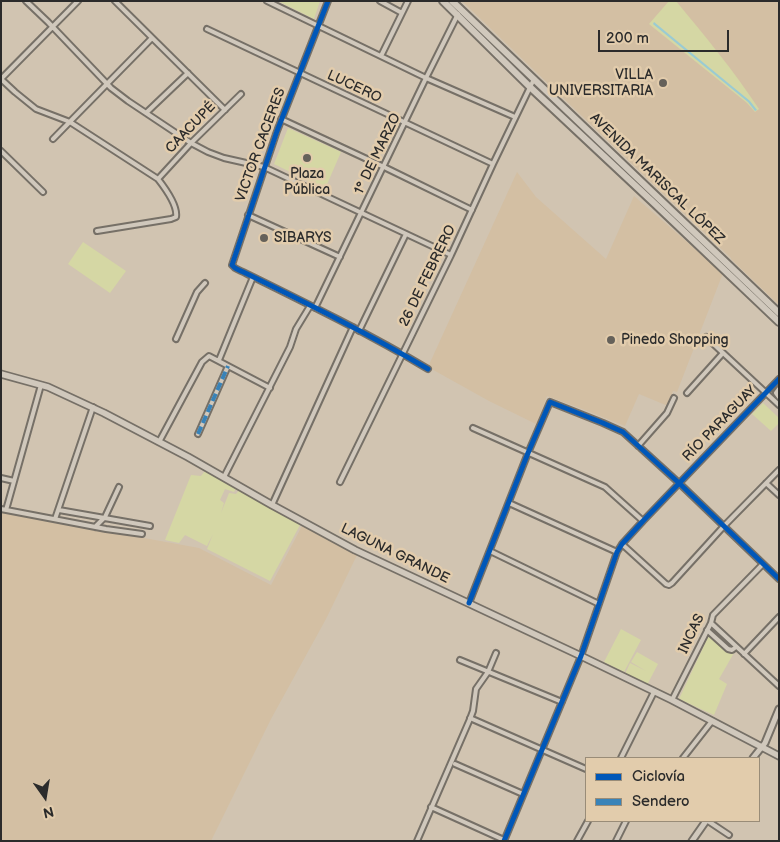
<!DOCTYPE html>
<meta charset="utf-8">
<style>
body{margin:0}
#map{position:relative;width:780px;height:842px;overflow:hidden;background:#d1c4b1;font-family:"Balsamiq Sans",sans-serif}
canvas{display:block}
.frame{position:absolute;inset:0;border:2px solid #2b2b2b;pointer-events:none}
.legend{position:absolute;left:585px;top:757px;width:175px;height:65px;box-sizing:border-box;background:#e2ccac;border:1px solid #998c78;margin:0;padding:6px 9px;list-style:none;font-size:15px;color:#2b2b2b}
.legend li{display:flex;align-items:center;gap:10px;height:25px}
.legend b{width:25px;border:1px solid #998c78}
.north{position:absolute;left:20px;top:772px;width:50px;height:50px;-webkit-text-stroke:4px #e2ccac;paint-order:stroke;rotate:167deg;font-size:14px;font-weight:700;line-height:20px;text-align:center;color:#2b2b2b}
.north::after{content:'';display:block;margin:auto;width:18px;height:22px;background:#2b2b2b;clip-path:polygon(50% 0,100% 100%,50% 72%,0 100%)}
.scale{position:absolute;left:598px;top:30px;width:131px;height:22px;box-sizing:border-box;border:2px solid #2b2b2b;border-top:0;padding-left:6px;font-size:15px;line-height:18px;white-space:nowrap;color:#2b2b2b;-webkit-text-stroke:4px #e2ccac;paint-order:stroke}
</style>
<div id="map">
<canvas width="780" height="842"></canvas>
<div class="frame"></div>
<ul class="legend">
<li><b style="height:6px;background:#0057b8"></b>Ciclovía</li>
<li><b style="height:6px;background:#3983b8"></b>Sendero</li>
</ul>
<div class="north">N</div>
<div class="scale">200 m</div>
</div>
<script>
const c = document.querySelector('canvas').getContext('2d');
c.lineJoin = 'round';
function fillPath(path, color) { c.fillStyle = color; c.fill(path, 'evenodd'); }
function stroke(path, color, width, dash) { c.strokeStyle = color; c.lineWidth = width; c.lineCap = dash ? 'butt' : 'round'; c.setLineDash(dash || []); c.stroke(path); }
function write(font, color, halo, rows, align = 'center') {
  c.font = font + ' "Balsamiq Sans",sans-serif'; c.lineWidth = 5; c.setLineDash([]); c.textBaseline = 'middle'; c.strokeStyle = halo; c.fillStyle = color; for (const [text, x, y, turn = 0] of rows) {
    c.save(); c.translate(x, y); c.rotate((+turn || 0) * Math.PI / 180); c.textAlign = isNaN(turn) ? turn : align; if (halo) c.strokeText(text, 0, 0); c.fillText(text, 0, 0); c.restore();
  }
}
const built = new Path2D(`
 M462,1H779V305L731,259V258L633,165Z
 M517,172L536,197L606,259L634,196L723,273L677,392L673,391L668,406L639,394L625,426L585,410L547,396L536,424L489,401L428,367Z
 M1,512L199,548L271,585L304,522L358,553L326,619L271,719L211,841H1Z`);
const green = new Path2D(`
 M278,1H320L314,19Z
 M669,1H676C705,36 734,71 759,109L755,112L747,103L649,24Z
 M288,128L341,152L325,189L274,164Z
 M83,242L126,271L110,293L68,264Z
 M763,403L779,418V423L771,431L752,414Z
 M204,472H210L237,487L234,492L225,489L220,500L224,503L221,513L229,493L236,494L240,489L300,525L270,581L207,549L213,534L207,546L185,535L179,543L165,540L191,475L201,476Z
 M621,629L641,640L624,672L604,662Z
 M710,633L735,651L719,679L727,684L714,715L679,699Z
 M637,652L658,664L647,685L625,674L630,663L646,671L631,662Z`);
const water = new Path2D(`
 M654,22L750,101L757,110L755,111L748,102L653,24Z`);
const minor = new Path2D(`
 M26,1L48,22L111,88L128,101L191,143L208,152L224,158L264,167L451,255
 M115,1L225,110
 M267,1L426,78L515,117
 M328,1L277,131L232,265L235,268C300,300 366,332 428,369
 M380,1L402,13
 M207,29L493,164
 M381,56L408,1
 M1,79L15,92L36,109L70,122L158,179C165,188 178,206 176,217L171,219L97,231
 M1,79L78,1
 M146,113L188,73
 M281,119L384,167L472,210
 M53,139L152,38
 M1,151L43,192
 M158,179L191,143L241,94
 M248,215L340,257
 M315,308L426,78L458,14
 M359,331L406,234
 M706,337L779,405
 M176,339L197,292L205,283
 M219,360L253,277
 M779,389L776,393L779,397
 M687,393L723,353
 M473,428L605,487L643,521
 M198,434L228,366
 M159,442L202,362L209,356L270,388
 M638,446L667,413L674,398
 M224,477L290,347L296,329L310,306
 M1,478L14,481
 M340,482L451,255L493,164L534,79
 M766,483L779,495
 M509,503L617,552
 M272,505L353,327
 M1,509L106,529L142,534
 M6,510L41,385
 M59,510L150,526
 M55,519L93,407
 M95,527L105,517L119,487
 M622,544L666,584L669,585L672,583L724,526L779,470
 M490,551L599,604
 M469,603L528,453L550,402L603,423L623,432L679,483L779,579
 M711,623L779,686
 M707,630L728,649L732,650L736,647
 M744,654L779,617
 M460,660L562,702
 M672,700L711,623L713,615L763,564
 M470,718L586,769
 M621,758L654,692
 M683,758L712,721
 M455,764L523,794
 M431,807L504,840
 M708,821L729,835
 M417,841L470,719L473,711L476,689L488,672L496,653
 M504,841L581,656L617,552L622,544L643,521L779,379
 M577,841L588,821
 M616,841L626,821`);
const tertiary = new Path2D(`
 M753,758L765,743L779,709
 M692,841L706,821`);
const secondary = new Path2D(`
 M1,374L48,387L104,413L188,457L272,505L355,550L581,656L672,700L779,756`);
const trunk = new Path2D(`
 M443,1L530,87L655,204L779,322
 M452,1L779,313`);
const quiet = new Path2D(`
 M198,434L228,366`);
const cycleway = new Path2D(`
 M328,1L277,131L232,265L235,268C300,300 366,332 428,369
 M469,603L528,453L550,402L603,423L623,432L679,483L779,579
 M504,841L581,656L617,552L622,544L643,521L779,379`);
const markers = [
 [663,83,5,"#65615a"],
 [307,158,5,"#65615a"],
 [264,238,5,"#65615a"],
 [611,340,5,"#65615a"]
];
const poiNames = [
 ["VILLA",653,75,"right"],
 ["UNIVERSITARIA",653,91,"right"],
 ["Plaza",307,174,"center"],
 ["Pública",307,190,"center"],
 ["SIBARYS",274,238],
 ["Pinedo Shopping",621,340]
];
const streetNames = [
 ["LUCERO",354,87,25],
 ["CAACUPÉ",191,128,-46],
 ["VICTOR CACERES",261,145,-70],
 ["1° DE MARZO",378,154,-64],
 ["AVENIDA MARISCAL LÓPEZ",657,179,44],
 ["26 DE FEBRERO",428,276,-64],
 ["RÍO PARAGUAY",720,424,-46],
 ["LAGUNA GRANDE",395,554,26],
 ["INCAS",692,634,-65]
];
fillPath(built, '#d3bfa3');
fillPath(green, '#d5d7a4');
fillPath(water, '#9acbd3');
stroke(minor, '#767067', 8);
stroke(tertiary, '#767067', 9);
stroke(secondary, '#767067', 9);
stroke(trunk, '#767067', 10);
stroke(minor, '#d0c8bc', 4);
stroke(tertiary, '#d0c8bc', 5);
stroke(secondary, '#d0c8bc', 5.5);
stroke(trunk, '#d0c8bc', 6);
stroke(quiet, '#3983b8', 4, [8, 4]);
stroke(cycleway, '#0057b8', 5);
for (const [x, y, r, color] of markers) { const dot = new Path2D(); dot.arc(x, y, r, 0, 2 * Math.PI); c.fillStyle = color; c.fill(dot); stroke(dot, '#e2ccac', 2); }
write('14px', '#2b2b2b', '#e2ccac', poiNames, 'left');
write('14px', '#2b2b2b', '#e2ccac', streetNames);
</script>
